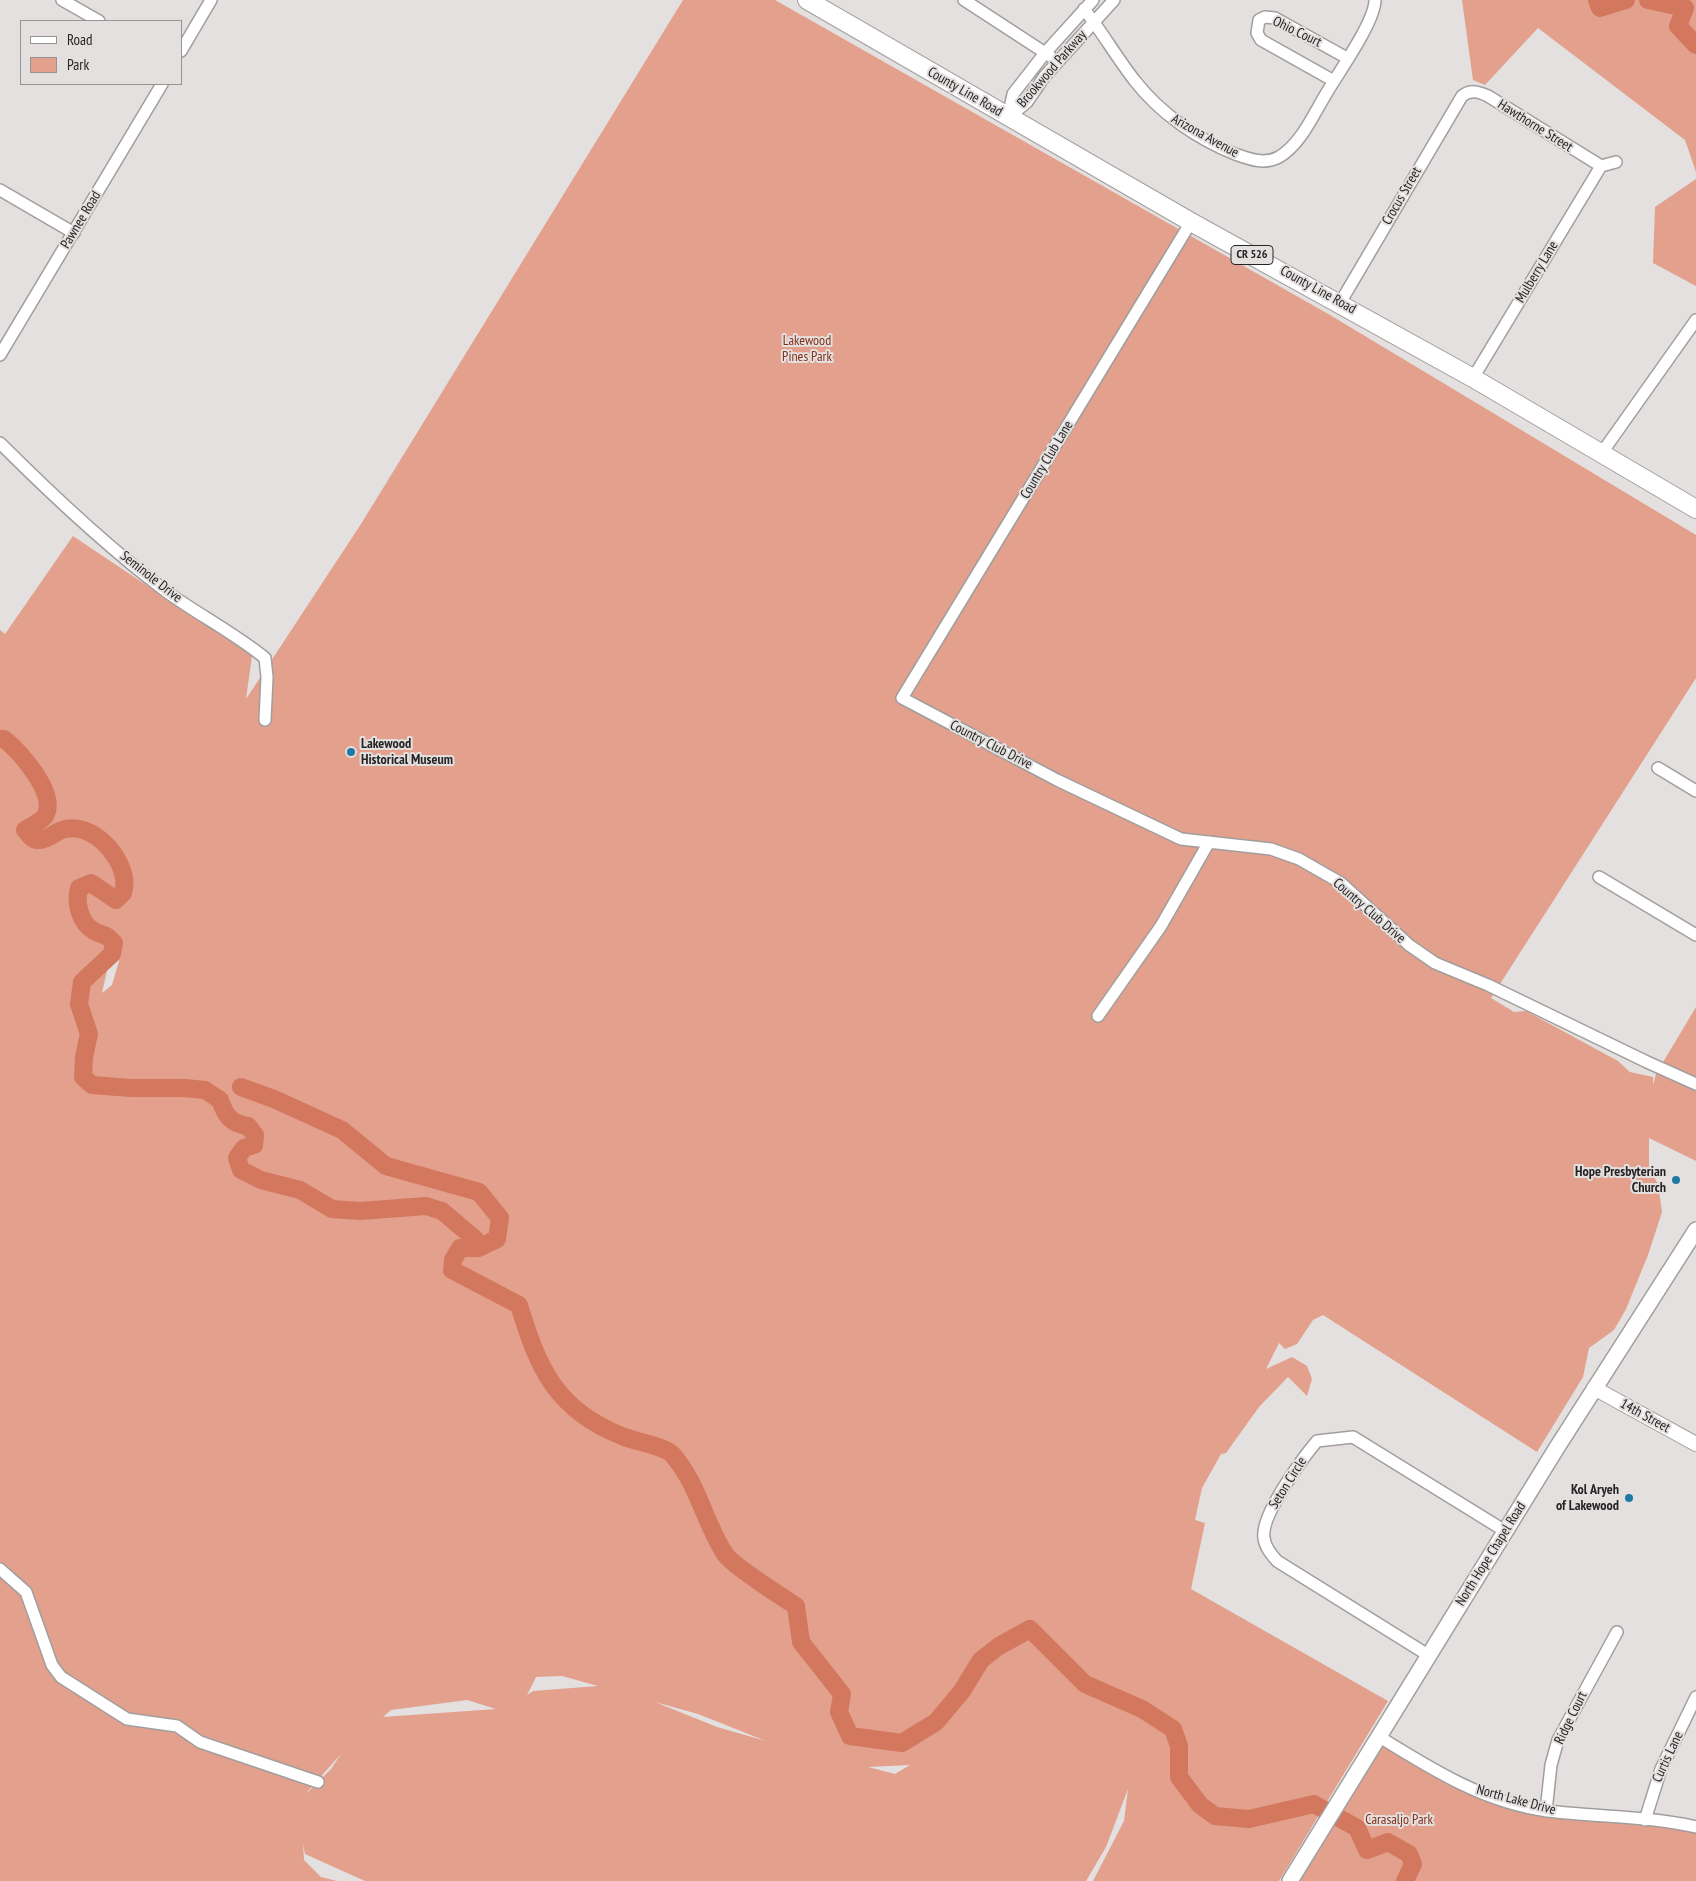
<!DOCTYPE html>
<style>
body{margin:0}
#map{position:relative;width:1696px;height:1881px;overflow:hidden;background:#e3e0df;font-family:"PT Sans Narrow",sans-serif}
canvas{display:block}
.legend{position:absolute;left:20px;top:20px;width:162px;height:65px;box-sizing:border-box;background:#e3e0df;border:1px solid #979594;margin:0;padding:6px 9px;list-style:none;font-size:15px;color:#262424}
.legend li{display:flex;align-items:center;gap:10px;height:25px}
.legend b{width:25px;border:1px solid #979594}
</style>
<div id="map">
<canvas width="1696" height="1881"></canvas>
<ul class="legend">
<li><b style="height:6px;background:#fff"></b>Road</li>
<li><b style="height:14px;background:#e2a08d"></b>Park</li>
</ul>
</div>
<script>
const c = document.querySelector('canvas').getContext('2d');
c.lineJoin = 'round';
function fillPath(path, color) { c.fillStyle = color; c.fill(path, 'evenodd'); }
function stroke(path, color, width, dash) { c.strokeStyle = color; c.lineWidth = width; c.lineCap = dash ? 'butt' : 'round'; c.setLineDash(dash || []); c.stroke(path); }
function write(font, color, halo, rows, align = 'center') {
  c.font = font + ' "PT Sans Narrow",sans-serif'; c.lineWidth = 4; c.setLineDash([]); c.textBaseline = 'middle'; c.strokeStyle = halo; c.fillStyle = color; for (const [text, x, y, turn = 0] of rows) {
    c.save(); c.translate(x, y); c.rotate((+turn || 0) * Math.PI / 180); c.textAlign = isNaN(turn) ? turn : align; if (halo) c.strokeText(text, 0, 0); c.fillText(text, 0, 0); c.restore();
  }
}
const green = new Path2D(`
 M683,0H775L1330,315L1696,535V678L1491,998L1514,1012L1526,1011L1618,1061L1630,1072L1653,1077V1085L1656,1074L1696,1007V1161L1649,1138V1168L1658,1184L1662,1212L1648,1255L1626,1309L1614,1330L1589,1348L1583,1377L1537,1452L1323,1315L1313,1320L1297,1344L1285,1349L1279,1343L1266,1369L1292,1357L1307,1366L1312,1379L1307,1396L1288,1377L1259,1407L1226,1453L1221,1454L1202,1488L1195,1520L1205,1523L1191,1589L1388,1701L1279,1881H1093L1124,1821L1128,1789L1106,1847L1086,1881H365L305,1854L303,1844L304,1860L321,1877L337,1881H0V630L5,634L73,536L252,656L246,699L361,524ZM112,949L119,961L112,985L102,993ZM562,1676L598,1686L533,1691L527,1695L536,1677ZM467,1700L496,1709L383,1717L391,1710ZM655,1702L698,1714L766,1741L717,1727ZM341,1754L331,1769L307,1793V1792ZM910,1765L895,1774L868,1767Z
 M1462,0H1696V172L1685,140L1538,28L1485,85L1473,80Z
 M1696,179V286L1653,263L1655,207Z
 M1378,1736L1500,1799L1696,1827V1881H1290Z`);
const river = new Path2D(`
 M1597,0L1600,8L1626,0
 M1648,0L1685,8L1678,26L1696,45
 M0,739H4C20,752 56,792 46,814C44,820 31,826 25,830C29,835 33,841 40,840C48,840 56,831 65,829C92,823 120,853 124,878C125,883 124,889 123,893L116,900L91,883L79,888C75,903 80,923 94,931C105,937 104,932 114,943L112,954L82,982L79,1004L89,1034L84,1057L83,1077L92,1085L130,1088H185L205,1090L220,1100C225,1115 231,1124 248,1126L255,1135L254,1145L244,1148L237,1158L241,1170L261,1180L300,1190L332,1209L360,1211L426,1206L442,1211L475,1239L478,1248
 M241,1087L274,1099L342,1130L386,1166L479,1192L500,1218L497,1239L478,1248H460L453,1260L452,1270L519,1305C538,1368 556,1410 622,1436C633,1441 664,1446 672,1454C699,1485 704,1522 725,1554C731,1564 782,1597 796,1606L801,1642L842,1694L839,1712L850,1736L902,1743L936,1722L962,1691L981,1660L999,1646L1030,1629L1085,1684L1142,1709L1173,1729L1179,1746V1777L1200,1805L1215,1816L1249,1819L1314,1804L1357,1828L1367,1850L1388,1842L1409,1854L1413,1864L1405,1881`);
const minor = new Path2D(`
 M62,0L99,21
 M964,0L1050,56
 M1084,9C1102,32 1117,58 1135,81C1160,113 1197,139 1235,154C1249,159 1264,165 1279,157C1301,144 1313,115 1326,94C1338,73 1375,22 1375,0
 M181,51L211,0
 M1334,81L1261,40L1257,33L1259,20L1265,17L1275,18L1347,58
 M1008,118L1027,102L1044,77L1114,0
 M1008,118L1013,94L1045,53L1093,0
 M1601,166L1616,162
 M0,190L74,233
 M1191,222L902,698L1057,780L1181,839L1271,849L1299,859L1341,883L1409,945L1435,963L1488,985L1647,1062L1696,1084
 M1340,303L1462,96C1471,89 1479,92 1488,96L1601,166
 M0,355L162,84
 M1473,378L1601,166
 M0,443C53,496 107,547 167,592C199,615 234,633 265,658L267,677L265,720
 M1601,454L1696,320
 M1658,768L1696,791
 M1599,877L1696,935
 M1098,1016L1161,926L1209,842
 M0,1569L26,1592L52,1665L61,1677L127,1719L177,1726L200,1742L318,1782
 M1428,1655L1277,1561C1271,1554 1265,1547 1264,1538C1260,1516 1302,1459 1317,1441L1353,1437L1505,1531
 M1378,1736C1431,1769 1485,1803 1548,1811C1597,1817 1648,1816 1696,1827
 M1546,1811L1551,1765L1558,1740L1617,1632
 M1645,1820L1661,1769L1696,1697`);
const tertiary = new Path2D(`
 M1594,1388L1696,1444`);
const secondary = new Path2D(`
 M1290,1881L1556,1449L1696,1230`);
const primary = new Path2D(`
 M807,0L1191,222L1473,378L1696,509`);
const markers = [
 [351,752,5,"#1f77a6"],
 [1676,1180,5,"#1f77a6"],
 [1629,1498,5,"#1f77a6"]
];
const shields = [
 [1252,255,42]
];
const shieldNames = [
 ["CR 526",1252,255]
];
const streetNames = [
 ["Ohio Court",1297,32,26],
 ["Brookwood Parkway",1052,69,-49],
 ["County Line Road",965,92,30],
 ["Hawthorne Street",1535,126,32],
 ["Arizona Avenue",1205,136,29],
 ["Crocus Street",1402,196,-60],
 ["Pawnee Road",81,220,-59],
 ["Mulberry Lane",1537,272,-59],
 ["County Line Road",1318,290,29],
 ["Country Club Lane",1047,460,-59],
 ["Seminole Drive",151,577,38],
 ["Country Club Drive",991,745,27],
 ["Country Club Drive",1369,911,41],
 ["14th Street",1645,1416,29],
 ["Seton Circle",1288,1483,-58],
 ["North Hope Chapel Road",1491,1554,-58],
 ["Ridge Court",1571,1718,-64],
 ["Curtis Lane",1668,1757,-65],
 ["North Lake Drive",1516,1800,15]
];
const parkNames = [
 ["Lakewood",807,341],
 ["Pines Park",807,357],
 ["Carasaljo Park",1399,1820]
];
const poiNames = [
 ["Lakewood",361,744,"left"],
 ["Historical Museum",361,760,"left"],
 ["Hope Presbyterian",1666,1172],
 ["Church",1666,1188],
 ["Kol Aryeh",1619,1490],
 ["of Lakewood",1619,1506]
];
fillPath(green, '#e2a08d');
stroke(river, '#d3785e', 18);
stroke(minor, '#a29e9d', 14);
stroke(tertiary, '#a29e9d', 16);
stroke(secondary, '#a29e9d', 18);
stroke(primary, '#a29e9d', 20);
stroke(minor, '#fff', 11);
stroke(tertiary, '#fff', 14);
stroke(secondary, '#fff', 15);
stroke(primary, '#fff', 18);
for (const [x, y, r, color] of markers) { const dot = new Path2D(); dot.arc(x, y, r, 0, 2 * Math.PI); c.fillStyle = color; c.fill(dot); stroke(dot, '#e3e0df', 2); }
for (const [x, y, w] of shields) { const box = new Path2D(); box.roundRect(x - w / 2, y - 9.5, w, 19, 4); c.fillStyle = '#e3e0df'; c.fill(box); stroke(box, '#262424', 1); }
write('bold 12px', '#262424', null, shieldNames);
write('14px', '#262424', '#e3e0df', streetNames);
write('14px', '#833017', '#e3e0df', parkNames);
write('bold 14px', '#262424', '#e3e0df', poiNames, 'right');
</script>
